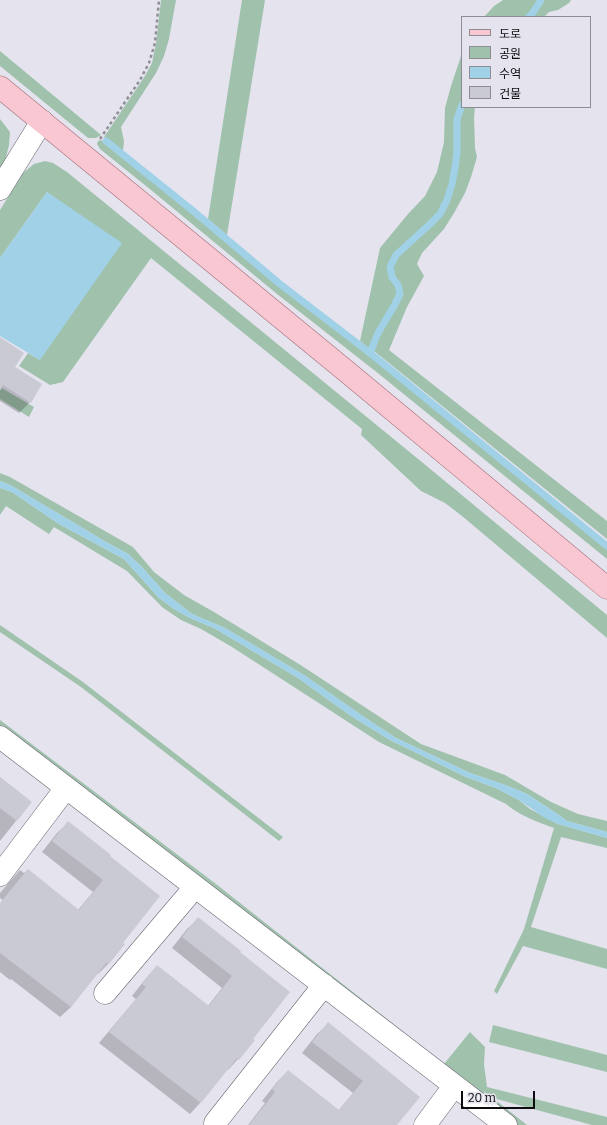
<!DOCTYPE html>
<meta charset="utf-8">
<style>
body{margin:0}
#map{position:relative;width:607px;height:1125px;overflow:hidden;background:#e4e3ee;font-family:Bitter,"Noto Sans KR",serif}
canvas{display:block}
.legend{position:absolute;left:461px;top:16px;width:130px;height:92px;box-sizing:border-box;background:#e4e3ee;border:1px solid #8e8d95;margin:0;padding:5px 7px;list-style:none;font-size:12px;color:#0d0d10}
.legend li{display:flex;align-items:center;gap:8px;height:20px}
.legend b{width:20px;border:1px solid #8e8d95}
.scale{position:absolute;left:461px;top:1091px;width:74px;height:18px;box-sizing:border-box;border:2px solid #0d0d10;border-top:0;padding-left:5px;font-size:12px;line-height:14px;white-space:nowrap;color:#0d0d10;-webkit-text-stroke:3px #e4e3ee;paint-order:stroke}
</style>
<div id="map">
<canvas width="607" height="1125"></canvas>
<ul class="legend">
<li><b style="height:5px;background:#f8c7d1"></b>도로</li>
<li><b style="height:11px;background:#a0c2ad"></b>공원</li>
<li><b style="height:11px;background:#a0d1e7"></b>수역</li>
<li><b style="height:11px;background:#cacad4"></b>건물</li>
</ul>
<div class="scale">20 m</div>
</div>
<script>
const c = document.querySelector('canvas').getContext('2d');
c.lineJoin = 'round';
function fillPath(path, color) { c.fillStyle = color; c.fill(path, 'evenodd'); }
function stroke(path, color, width, dash) { c.strokeStyle = color; c.lineWidth = width; c.lineCap = dash ? 'butt' : 'round'; c.setLineDash(dash || []); c.stroke(path); }
const green = new Path2D(`
 M161,0H176L169,39L164,56L156,73L121,127L124,141L123,151L104,137L145,76L152,63L156,43Z
 M242,0H265L227,235L208,219Z
 M503,0H539L531,13L526,17H484L494,6Z
 M543,0H571L569,3L558,10L549,12L544,17H531Z
 M0,51L101,135L96,138H88L0,66Z
 M462,53V98L455,119V153L453,168L450,184L446,200L438,213L429,222L394,253L388,267L391,278L396,285L398,294L376,332L370,349L360,341L380,248L408,214L425,196L437,172L444,142L445,108L451,86Z
 M463,107H475L474,117L475,148L477,157L471,177L465,193L454,213L444,229L422,253L417,264L424,276L407,307L389,350L607,521V539L374,351C379,330 392,314 402,295L400,284L394,276L392,268L397,256L432,225L442,215L449,201L454,185L457,169L459,120Z
 M0,119L10,132L9,145L5,161L0,171Z
 M101,140L185,206L279,285L371,356L607,548V559L379,374L277,294L151,190L100,149L97,144L98,141Z
 M45,161L53,163L67,172L423,463L607,615V638L462,516L445,503L421,491L361,435L362,429L151,258L63,382L50,385L19,366L28,353L40,360L52,196L47,192L0,258V210L23,173L34,164Z
 M0,387L34,407L29,417L0,399Z
 M0,473L10,477L133,547L154,572L184,595L214,612L299,664L421,744L505,775L551,802L578,814L607,821V832L567,821L556,813L527,794L508,786L470,773L396,738L364,717L304,675L225,628L192,614L165,593L142,567L128,554L106,542L12,486L0,481Z
 M0,488L12,492L59,524L124,559L158,597L174,609L192,619L214,628L298,678L351,716L390,740L466,777L496,788L519,800L530,809L558,824L607,838V848L561,837L531,927L607,949V969L523,946L497,994L494,991L524,929L554,828C538,822 520,816 506,804L379,742L232,647L201,629L181,620L162,607L127,571L54,527L49,534L6,506L0,515Z
 M0,625L83,682L283,837L279,841L81,687L0,632Z
 M0,720L216,884L444,1064L470,1032L485,1047L484,1064L487,1087L607,1117V1125H592L493,1098L527,1125H517L0,731Z
 M493,1025L607,1055V1072L489,1042Z`);
const water = new Path2D(`
 M47,192L122,243L40,360L0,336V258Z
 M0,481L12,486L106,542L128,554L142,567L165,593L192,614L225,628L304,675L364,717L396,738L470,773L508,786L527,794L556,813L567,821L607,832V838L558,824L545,818L519,800L496,788L466,777L390,740L351,716L298,678L214,628L192,619L174,609L158,597L124,559L59,524L12,492L0,488Z`);
const shadow = new Path2D(`
 M0,338L14,367L41,384L30,402L19,413L0,401Z
 M0,777L31,802L0,841Z
 M68,823L109,855L122,943L109,963L98,974L97,973L71,1007L60,1017L11,979L10,980L0,972V909L6,903L0,898V893L20,870L24,873L28,870L78,910L93,892L42,852L57,833Z
 M198,919L239,951L252,1039L238,1059L228,1070L227,1069L200,1103L190,1114L99,1043L136,999L132,996L147,977L157,966L208,1006L222,988L172,948L187,929Z
 M328,1024L396,1125H248L265,1103L262,1101L277,1082L288,1071L338,1111L353,1093L302,1053L317,1034Z`);
const stream = new Path2D(`
 M529,17L532,14L541,0
 M106,141L192,210L280,284L370,353L607,546
 M370,353L378,333L394,306L400,294L398,285L392,277L390,267L396,255L430,224L440,214L447,200L452,184L455,168L457,153V119L462,105`);
const building = new Path2D(`
 M0,337L24,353L15,367L42,384L31,403L3,385L0,391Z
 M0,777L32,802L17,821L0,808Z
 M68,821L111,855L110,856L160,896L123,943L125,944L109,964L107,962L71,1007L0,953V903L28,869L79,910L103,880L52,841Z
 M198,917L241,951L240,952L290,992L253,1039L255,1040L239,1060L237,1058L201,1103L109,1032L146,987L142,984L157,965L209,1006L232,976L182,937Z
 M328,1022L420,1097L397,1125H249L275,1092L272,1089L288,1070L339,1110L363,1081L312,1042Z`);
const path = new Path2D(`
 M100,139L140,80L149,63L155,43L159,0`);
const minor = new Path2D(`
 M0,189L42,121
 M0,737L506,1125
 M0,875L66,788
 M105,993L195,887
 M215,1123L324,985
 M425,1125L454,1086`);
const major = new Path2D(`
 M0,87L346,371L607,588`);
fillPath(green, '#a0c2ad');
fillPath(water, '#a0d1e7');
fillPath(shadow, '#0003');
stroke(stream, '#a0d1e7', 7);
fillPath(building, '#cacad4');
stroke(minor, '#686770', 23);
stroke(major, '#a36e79', 23);
stroke(path, '#8f8e96', 2.5, [3, 3]);
stroke(minor, '#fff', 22);
stroke(major, '#f8c7d1', 22);
</script>
